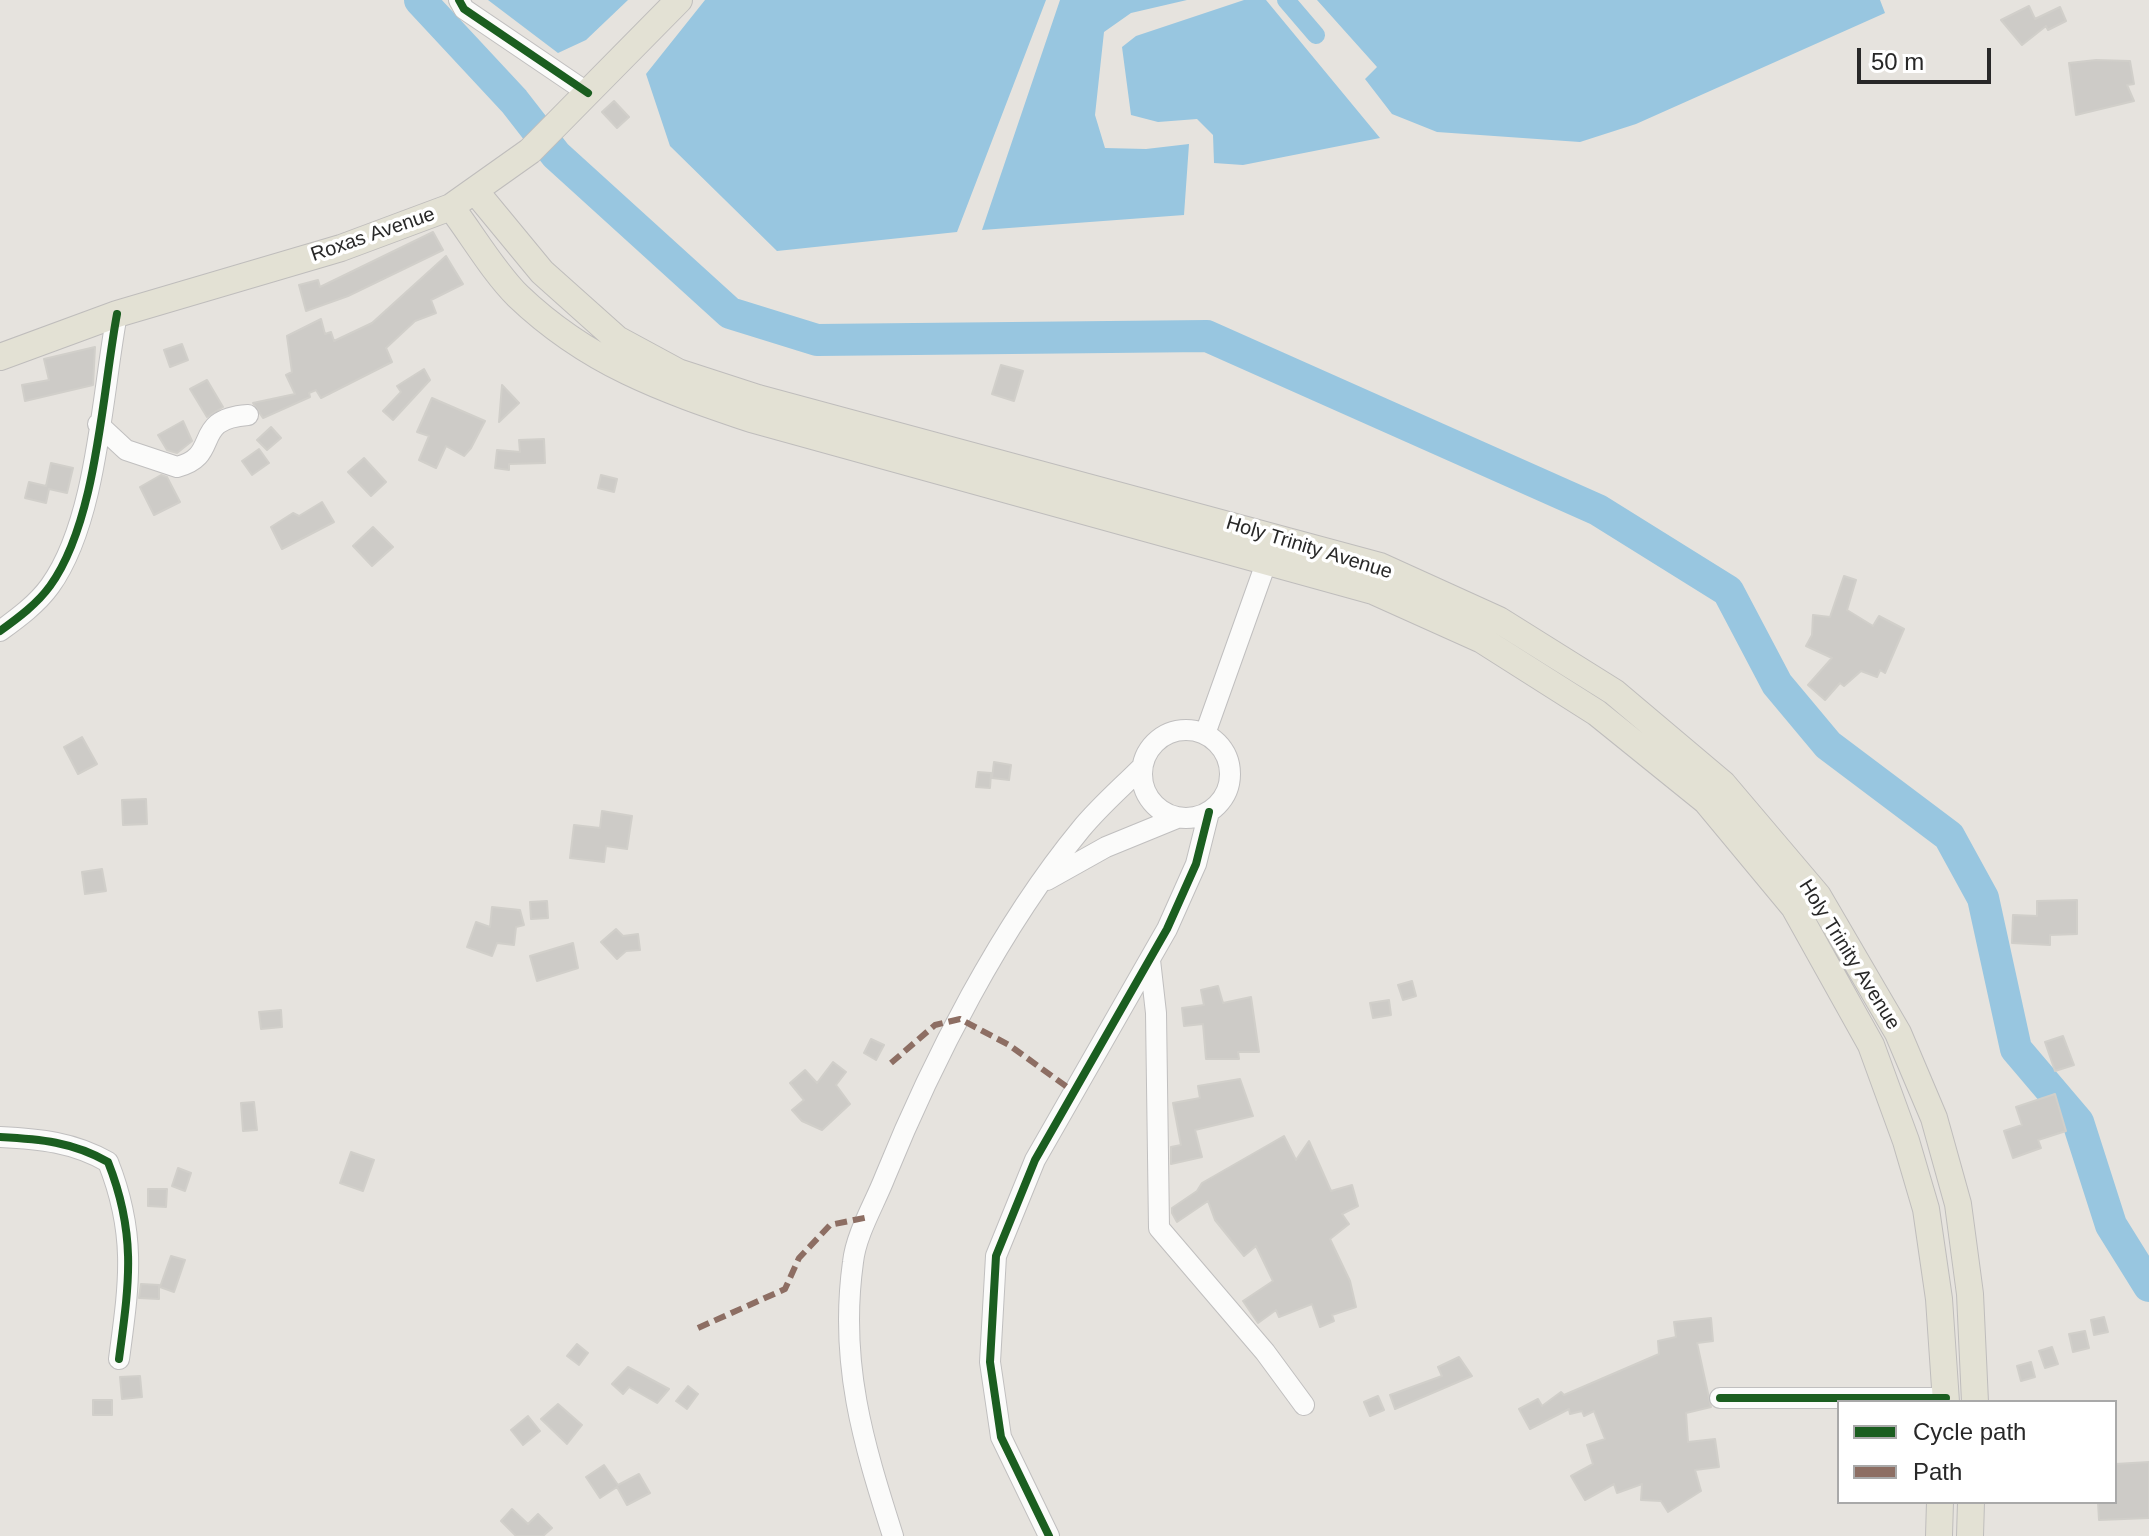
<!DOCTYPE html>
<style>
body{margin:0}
#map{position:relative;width:2149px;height:1536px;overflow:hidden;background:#e6e3de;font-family:Arial,sans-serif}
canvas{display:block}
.legend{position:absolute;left:1837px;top:1400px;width:280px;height:104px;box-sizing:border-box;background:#fff;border:2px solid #a9a9a9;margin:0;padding:10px 14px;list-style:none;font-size:24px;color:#282828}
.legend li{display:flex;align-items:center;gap:16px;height:40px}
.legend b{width:40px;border:2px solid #a9a9a9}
.scale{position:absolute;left:1857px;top:48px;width:134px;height:36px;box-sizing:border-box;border:4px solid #282828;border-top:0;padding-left:10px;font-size:24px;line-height:28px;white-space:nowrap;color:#282828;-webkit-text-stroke:6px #fff;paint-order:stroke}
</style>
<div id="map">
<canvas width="2149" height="1536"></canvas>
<ul class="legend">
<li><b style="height:10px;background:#1b5e20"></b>Cycle path</li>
<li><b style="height:10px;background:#8d6e63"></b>Path</li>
</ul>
<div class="scale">50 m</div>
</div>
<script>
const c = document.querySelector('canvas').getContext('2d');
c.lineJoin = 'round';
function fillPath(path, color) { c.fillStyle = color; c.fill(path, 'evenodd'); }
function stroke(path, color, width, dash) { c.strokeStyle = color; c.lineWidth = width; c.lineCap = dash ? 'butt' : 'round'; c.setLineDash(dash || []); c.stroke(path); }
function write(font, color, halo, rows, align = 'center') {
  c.font = font + ' Arial,sans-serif'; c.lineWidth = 7; c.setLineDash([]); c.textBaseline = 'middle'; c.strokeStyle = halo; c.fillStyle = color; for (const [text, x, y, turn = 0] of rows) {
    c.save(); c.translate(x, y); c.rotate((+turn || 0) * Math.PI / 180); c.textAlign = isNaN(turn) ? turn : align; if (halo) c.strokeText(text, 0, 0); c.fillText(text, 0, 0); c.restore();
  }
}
const water = new Path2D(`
 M488,0H628L586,40L558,53Z
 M705,0H1046L957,232L777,251L670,146L646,74Z
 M1060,0H1187L1131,13L1104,32L1095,115L1105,148L1146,149L1189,144L1184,215L982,230Z
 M1244,0H1266L1380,138L1243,165L1214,163L1213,135L1197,119L1158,122L1131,115L1122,47L1136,36Z
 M1317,0H1880L1885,13L1636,124L1580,142L1437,132L1392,114L1365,79L1377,67Z`);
const canal = new Path2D(`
 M1286,0L1316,35`);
const river = new Path2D(`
 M420,0L514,101L556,155L730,313L817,340L1207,336L1598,510L1728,591L1777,684L1828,745L1949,836L1983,898L2016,1049L2078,1122L2111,1225L2149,1286`);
const building = new Path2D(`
 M2029,6L2035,19L2060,7L2066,21L2048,30L2046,26L2022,45L2001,20Z
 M2096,60L2130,61L2134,84L2127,85L2134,101L2076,115L2069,63Z
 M614,101L629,117L617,128L602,112Z
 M433,232L443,250L348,296L306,311L299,285L318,280L320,287Z
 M446,256L463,284L431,300L436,313L415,321L386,348L392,362L321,398L316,390L309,393L310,397L263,418L253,403L295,394L286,375L292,372L287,336L321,319L325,334L331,332L334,341L372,323Z
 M182,344L188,360L170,367L164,350Z
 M95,347L93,385L25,401L22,385L49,380L44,359Z
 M1001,365L1023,371L1014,401L992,394Z
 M424,369L430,380L393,420L383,411L401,392L397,386Z
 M207,380L223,407L207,417L190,389Z
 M502,385L519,403L499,422Z
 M432,398L485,421L471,448L464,456L446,446L436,468L419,460L429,436L417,432Z
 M183,421L192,441L177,453L167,450L158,435Z
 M271,427L281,438L267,450L257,440Z
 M544,439L545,463L509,464V470L495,468L497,450L520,452L519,440Z
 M259,449L269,463L252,475L242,461Z
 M364,458L386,482L371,496L348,472Z
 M51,463L73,468L67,493L49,489L46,503L25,498L29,482L46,486Z
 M161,475L167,477L180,502L154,515L140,487Z
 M601,475L617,479L614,492L598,488Z
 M322,502L334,522L282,549L271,527L293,513L299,516Z
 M373,527L393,547L372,566L353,546Z
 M1844,576L1856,580L1847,610L1873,626L1879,616L1904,629L1885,673L1880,670L1877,677L1861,671L1844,686L1840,683L1825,700L1808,685L1832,658L1806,646L1812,635L1813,615L1830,617Z
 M82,737L97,764L78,774L64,747Z
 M994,762L1011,765L1009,780L992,778Z
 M978,772L991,773L990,788L976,787Z
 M146,799L147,824L123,825L122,800Z
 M602,811L632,816L627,849L606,846L604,862L570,858L574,825L600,828Z
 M102,869L106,891L85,894L82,872Z
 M2077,900V934L2050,935V945L2012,943L2013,915L2037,916V901Z
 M547,901L548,918L531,919L530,902Z
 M492,907L520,910L524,925L516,927L514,945L497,943L492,956L467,947L476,922L490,927Z
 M616,929L623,936L638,934L640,950L626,951L617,959L601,942Z
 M573,943L578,968L537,981L530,956Z
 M1412,981L1416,996L1403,1000L1398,985Z
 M1218,986L1223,1003L1251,997L1259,1052H1238L1239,1059H1206L1203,1024L1184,1026L1182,1008L1204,1005L1201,990Z
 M1389,1000L1391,1015L1373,1018L1370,1003Z
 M281,1010L282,1027L261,1029L259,1012Z
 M2063,1036L2074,1065L2055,1071L2045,1042Z
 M871,1039L884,1045L876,1060L864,1053Z
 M833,1062L846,1072L836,1085L850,1104L822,1130L802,1121L792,1110L804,1100L790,1083L805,1070L817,1083Z
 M1240,1079L1253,1116L1195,1130L1202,1157L1171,1164V1147L1181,1145L1173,1103L1200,1098L1198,1086Z
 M2055,1094L2066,1131L2038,1140L2041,1148L2013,1158L2004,1131L2022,1125L2016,1107Z
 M254,1102L257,1130L243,1131L241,1103Z
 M1284,1136L1296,1160L1309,1141L1331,1191L1352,1185L1358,1206L1342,1214L1349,1224L1330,1239L1350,1281L1356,1307L1332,1315L1334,1321L1320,1327L1312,1304L1279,1317L1276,1310L1258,1323L1243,1301L1273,1281L1256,1246L1244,1256L1215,1220L1208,1201L1177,1222L1172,1213V1208L1197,1191L1202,1183Z
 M351,1152L374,1160L363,1191L340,1183Z
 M178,1168L191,1173L185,1191L172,1186Z
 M148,1189H167L166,1207L148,1206Z
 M171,1256L185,1260L174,1292L160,1287Z
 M141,1284L159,1285V1299L139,1298Z
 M2104,1317L2108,1332L2094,1335L2091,1320Z
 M1711,1318L1713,1341L1697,1343L1711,1407L1686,1413L1688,1442L1715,1439L1719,1467L1695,1470L1701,1491L1668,1512L1661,1501L1641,1500L1642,1484L1617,1493L1614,1484L1585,1500L1571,1476L1593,1464L1587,1445L1605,1439L1594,1411L1584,1416L1582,1411L1570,1414L1569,1409L1530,1429L1519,1409L1538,1399L1542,1406L1561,1392L1564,1395L1659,1354L1658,1341L1676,1337L1674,1322Z
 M2085,1331L2089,1348L2073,1352L2069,1334Z
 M577,1344L588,1353L579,1365L567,1356Z
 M2052,1347L2058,1364L2045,1368L2039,1351Z
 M1459,1357L1472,1376L1395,1409L1390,1395L1442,1376L1438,1367Z
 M2031,1362L2035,1377L2021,1381L2017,1366Z
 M628,1367L669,1389L657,1403L629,1387L623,1394L612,1384Z
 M140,1376L142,1397L122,1399L120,1377Z
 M688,1386L698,1394L687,1409L676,1401Z
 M1378,1396L1384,1410L1370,1416L1364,1402Z
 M93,1400H112V1415H93Z
 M558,1404L582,1425L567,1444L541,1419Z
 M528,1416L540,1431L523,1445L511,1430Z
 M2149,1462V1518L2099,1520L2098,1502H2115V1464Z
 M604,1465L618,1485L639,1474L650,1493L627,1505L617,1487L600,1498L586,1477Z
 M512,1509L528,1524L538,1514L552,1528L543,1536H516L501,1521Z`);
const minor = new Path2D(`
 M459,0L464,9L588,93
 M98,424L126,450L177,467C222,456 190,419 248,415
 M0,631C18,618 37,604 50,586C97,521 102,394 117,314
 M1142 774a44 44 0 1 1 88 0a44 44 0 1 1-88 0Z
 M1205,734L1271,549
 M1047,880L1106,847L1177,818
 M1150,960L1156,1013L1159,1228L1265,1352L1304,1405
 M0,1137C40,1139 73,1142 108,1162C137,1235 129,1284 119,1359
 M1720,1398H1946
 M893,1536C863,1442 839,1363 853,1262C856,1234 875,1203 885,1177C932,1061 1001,926 1081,829C1099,807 1121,788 1141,768
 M1049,1536L1001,1437L990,1362L996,1256L1035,1160L1167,929L1196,864L1209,812`);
const major = new Path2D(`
 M476,192L542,272L617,339L678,372L758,398L1380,566L1499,620L1614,692L1723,784L1818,896L1898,1033L1934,1118L1958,1204L1970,1294L1975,1402
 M451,207C473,236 493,271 518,296C588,363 662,389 751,419L1373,591L1482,640L1597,713L1706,801L1794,907L1871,1045L1906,1141L1926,1209L1939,1299L1946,1402
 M0,357L117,314L341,248L451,207L530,151L679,0
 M1939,1536L1940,1502
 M1970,1536L1971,1502`);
const quiet = new Path2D(`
 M891,1063L935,1025L960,1019L1009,1045L1074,1092
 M698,1328L785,1289L799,1258L830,1225L869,1217`);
const cycleway = new Path2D(`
 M459,0L464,9L588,93
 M0,631C18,618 37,604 50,586C97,521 102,394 117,314
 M0,1137C40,1139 73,1142 108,1162C137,1235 129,1284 119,1359
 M1720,1398H1946
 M1049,1536L1001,1437L990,1362L996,1256L1035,1160L1167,929L1196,864L1209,812`);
const streetNames = [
 ["Roxas Avenue",373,235,-19],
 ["Holy Trinity Avenue",1309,548,17],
 ["Holy Trinity Avenue",1849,955,58]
];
fillPath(water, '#98c6e0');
stroke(canal, '#98c6e0', 18);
stroke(river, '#98c6e0', 32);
fillPath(building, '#cdcbc7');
stroke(building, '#d1cfca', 2);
stroke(minor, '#c0bfbf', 22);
stroke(major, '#bfbdbc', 28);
stroke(minor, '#fbfbfa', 20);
stroke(major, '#e3e1d4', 26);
stroke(quiet, '#8d6e63', 6, [12, 6]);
stroke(cycleway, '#1b5e20', 8);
write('20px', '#282828', '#fff', streetNames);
</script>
